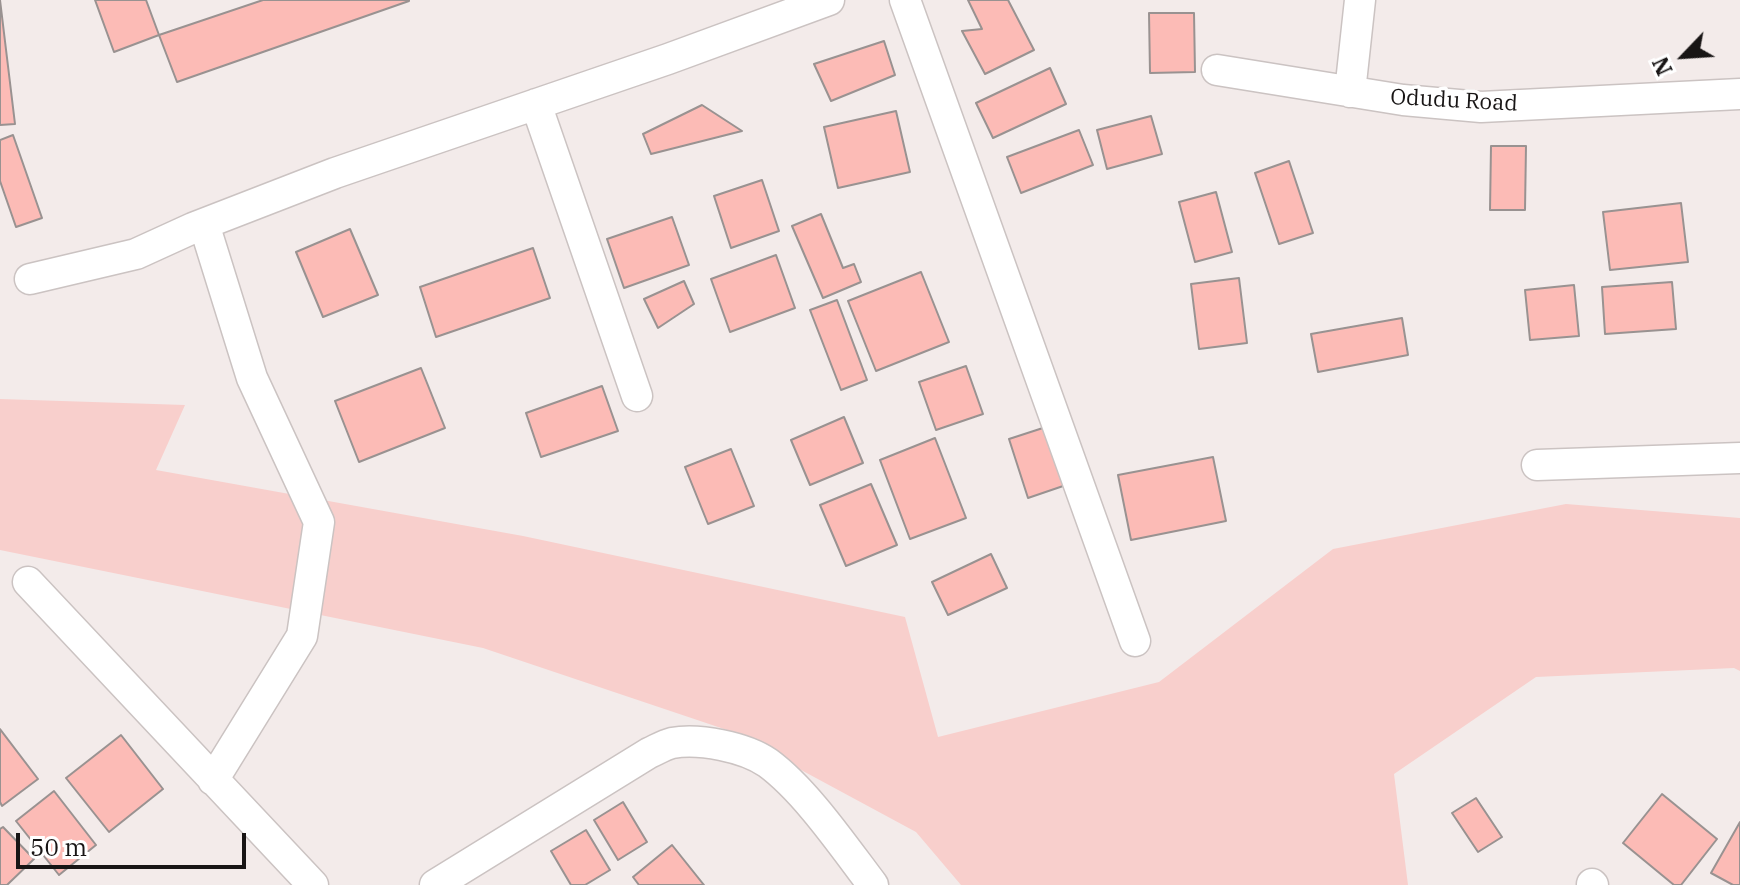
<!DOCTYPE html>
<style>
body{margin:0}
#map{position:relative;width:1740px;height:885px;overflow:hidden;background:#f3ebea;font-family:"IBM Plex Serif",serif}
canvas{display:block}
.north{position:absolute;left:1644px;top:16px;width:80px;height:80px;-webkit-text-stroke:6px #fff;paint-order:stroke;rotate:245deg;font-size:22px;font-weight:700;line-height:32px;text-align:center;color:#181515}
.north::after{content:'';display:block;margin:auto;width:28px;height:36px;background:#181515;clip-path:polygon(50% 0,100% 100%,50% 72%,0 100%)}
.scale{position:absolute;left:16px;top:833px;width:230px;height:36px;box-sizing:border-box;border:4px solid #181515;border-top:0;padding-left:10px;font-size:24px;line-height:28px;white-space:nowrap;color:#181515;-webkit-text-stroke:6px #fff;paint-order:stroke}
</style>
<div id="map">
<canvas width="1740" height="885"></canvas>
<div class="north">N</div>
<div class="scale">50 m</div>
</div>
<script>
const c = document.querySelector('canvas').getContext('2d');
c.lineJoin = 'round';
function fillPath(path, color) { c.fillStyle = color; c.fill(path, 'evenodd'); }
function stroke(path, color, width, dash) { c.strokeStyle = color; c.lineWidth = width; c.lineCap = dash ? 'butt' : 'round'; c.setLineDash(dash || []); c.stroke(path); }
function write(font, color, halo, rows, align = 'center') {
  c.font = font + ' "IBM Plex Serif",serif'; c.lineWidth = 7; c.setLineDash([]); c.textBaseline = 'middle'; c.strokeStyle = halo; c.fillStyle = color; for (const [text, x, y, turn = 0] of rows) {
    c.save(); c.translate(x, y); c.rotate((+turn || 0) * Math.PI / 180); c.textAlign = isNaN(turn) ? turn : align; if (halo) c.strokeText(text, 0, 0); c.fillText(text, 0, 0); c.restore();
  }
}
const green = new Path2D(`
 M0,399L185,405L156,470L523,536L905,617L938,737L1159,682L1333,549L1566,504L1740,518V671L1734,668L1536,677L1394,774L1408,885H961L916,832L727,730L483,648L0,550Z`);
const building = new Path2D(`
 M0,0L15,124L0,125Z
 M95,0H146L159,35L114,52Z
 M263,0H409V1L177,82L159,35Z
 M968,0H1008L1034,50L985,74L962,31L982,29Z
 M1149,13H1194L1195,72L1150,73Z
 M884,41L895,75L831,101L814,64Z
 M1050,68L1066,104L993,138L976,103Z
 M702,105L742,131L651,154L643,134Z
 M896,111L910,172L838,188L824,127Z
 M1151,116L1162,154L1107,169L1097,130Z
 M1079,130L1093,165L1021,193L1007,157Z
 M13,135L42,218L16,227L0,181V140Z
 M1491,146H1526L1525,210H1490Z
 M1289,161L1313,233L1279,244L1255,173Z
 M762,180L779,231L731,248L714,196Z
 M1216,192L1232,252L1195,262L1179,202Z
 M1681,203L1688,262L1610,270L1603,212Z
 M821,214L843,268L854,264L861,282L823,298L792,226Z
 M672,217L689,265L624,288L607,239Z
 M350,229L378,295L323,317L296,252Z
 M533,248L550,298L436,337L420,287Z
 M776,255L795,308L730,332L711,279Z
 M921,272L949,342L876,371L848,301Z
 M1239,278L1247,343L1199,349L1191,284Z
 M684,281L694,304L658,328L644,299Z
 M1672,282L1676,329L1605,334L1602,287Z
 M1574,285L1579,336L1530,340L1525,290Z
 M837,300L867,380L841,390L810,310Z
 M1402,318L1408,355L1318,372L1311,334Z
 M966,366L983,414L936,430L919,382Z
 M421,368L445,428L359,462L335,401Z
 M602,386L618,431L541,457L526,413Z
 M844,417L863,463L810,485L791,440Z
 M1049,426L1069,484L1028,498L1009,439Z
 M935,438L966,518L910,539L880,460Z
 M731,449L754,506L708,524L685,467Z
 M1213,457L1226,521L1131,540L1118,475Z
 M871,484L897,545L846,566L820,505Z
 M991,554L1007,588L948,615L932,582Z
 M0,729L38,779L2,806L0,802Z
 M121,735L163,789L109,832L66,778Z
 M54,791L96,845L59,875L16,821Z
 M1662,794L1717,839L1681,885H1674L1623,843Z
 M1476,798L1502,837L1478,852L1452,813Z
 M623,802L647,842L618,860L594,820Z
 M1740,822V885H1733L1711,873Z
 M3,827L34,859L7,885H0V829Z
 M586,830L610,870L585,885H571L551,851Z
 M672,845L704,885H639L633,877Z`);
const minor = new Path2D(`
 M905,0L1135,641
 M1217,70L1403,100L1481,107L1740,94
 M1350,92L1360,0
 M536,104L637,396
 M204,224L252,378L319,522L302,636L213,780
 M30,279L136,254L193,228L335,173L668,59L829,0
 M1537,465L1740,458
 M28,582L313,885
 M1592,884L1593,885
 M435,885L649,753C656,750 664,745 672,743C699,738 745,747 768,763C806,791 844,847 873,885`);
const streetNames = [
 ["Odudu Road",1454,101,3]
];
fillPath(green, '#f8cfcc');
fillPath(building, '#fcbbb6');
stroke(building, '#999291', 2);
stroke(minor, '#cbc3c2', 33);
stroke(minor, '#fff', 30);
write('22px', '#181515', '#fff', streetNames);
</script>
